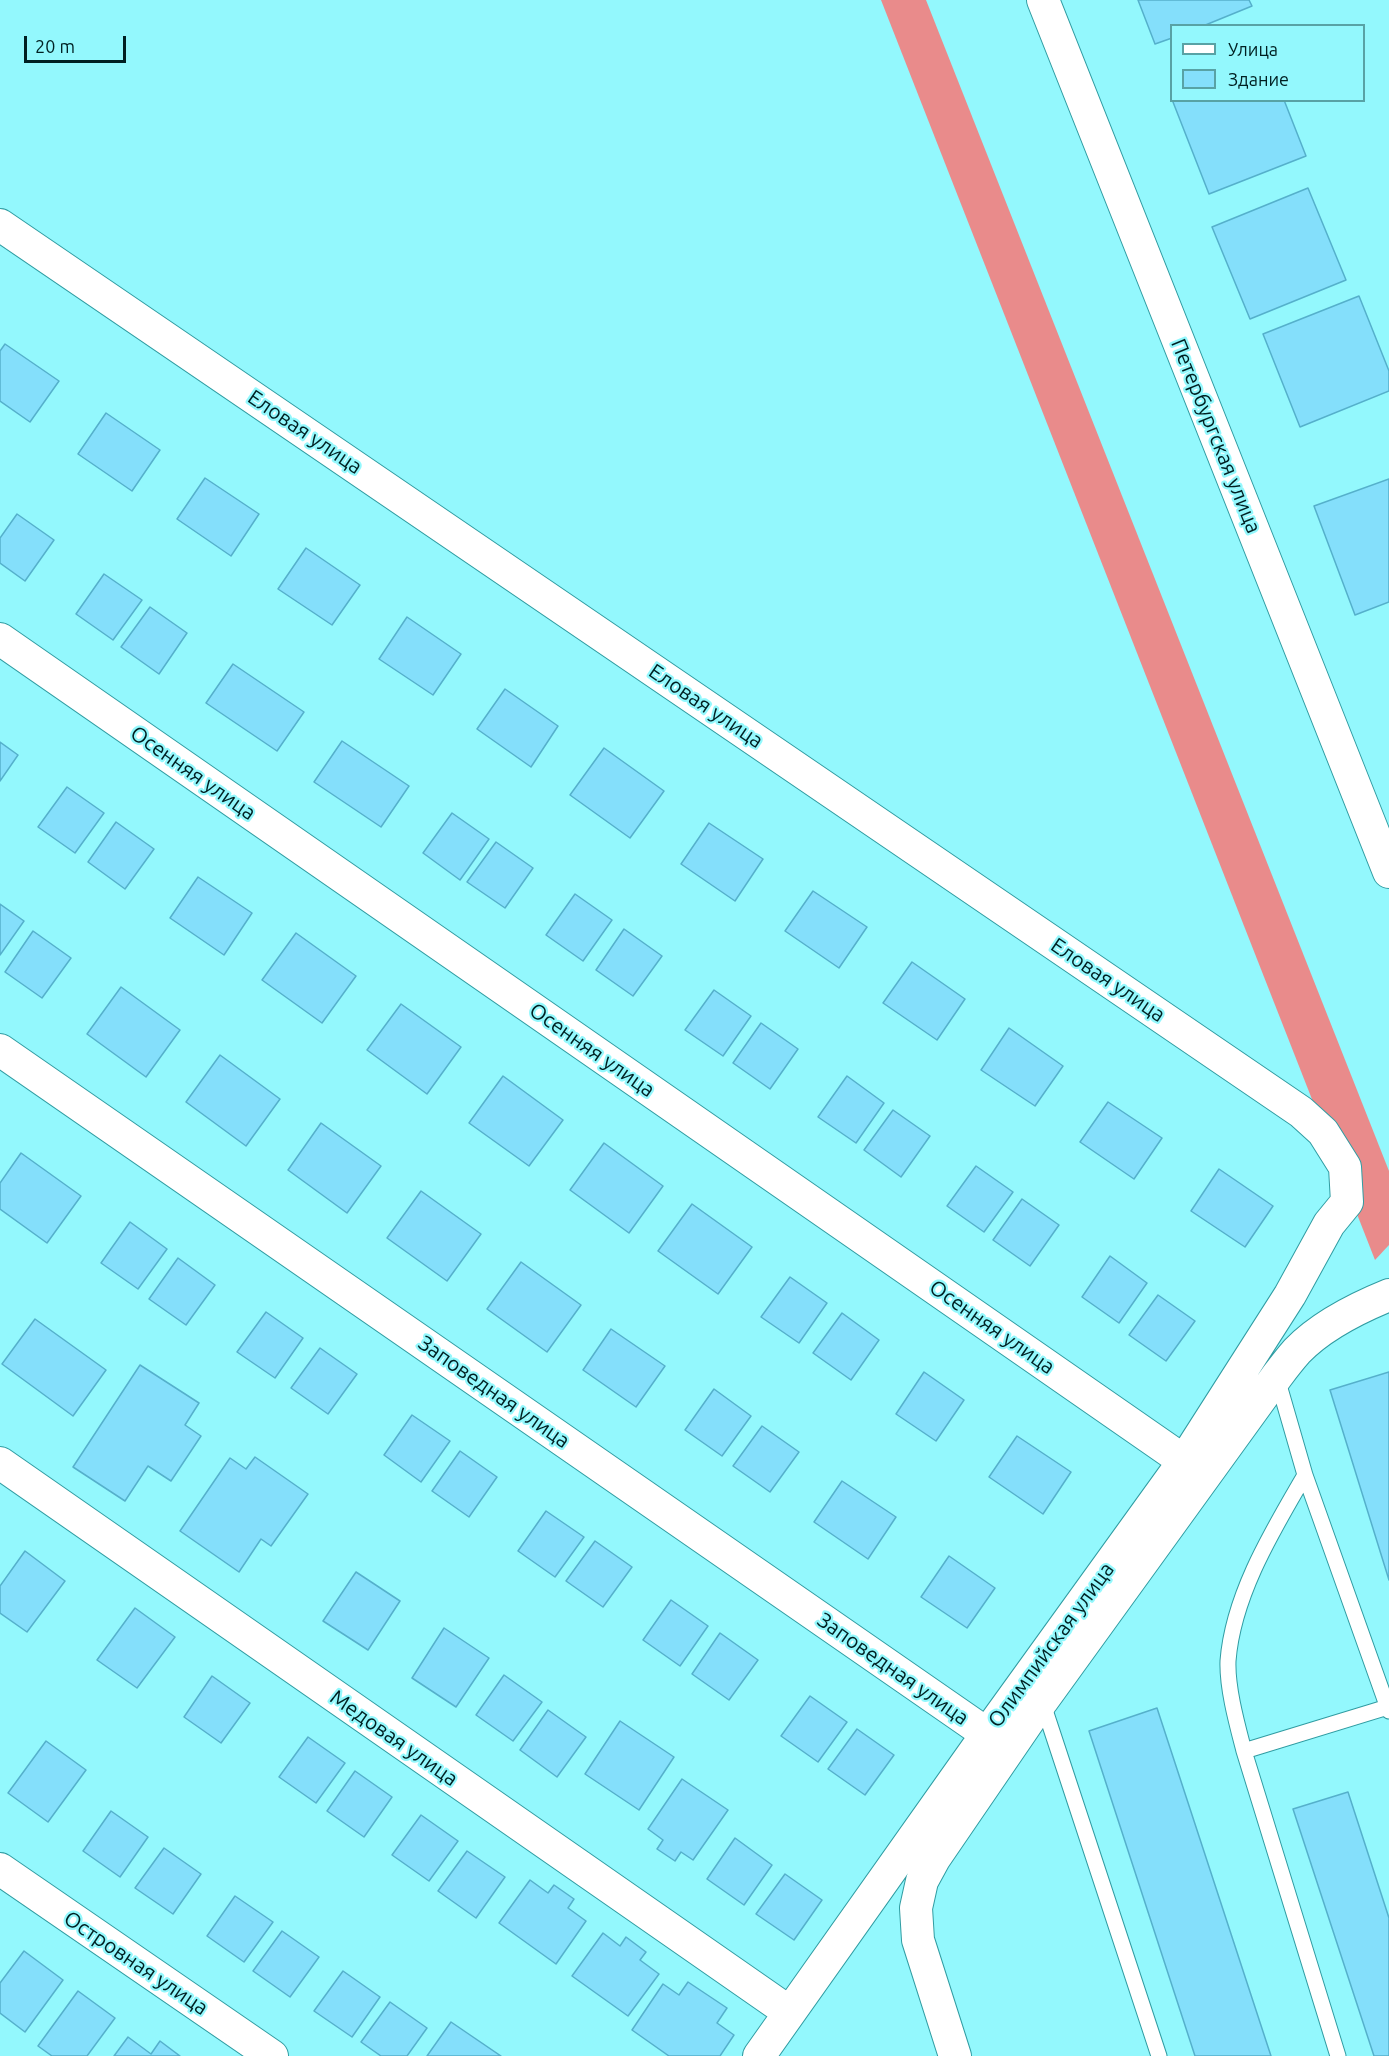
<!DOCTYPE html>
<meta charset="utf-8">
<style>
body{margin:0}
#map{position:relative;width:1389px;height:2056px;overflow:hidden;background:#93f8fd;font-family:Ubuntu,sans-serif}
canvas{display:block}
.legend{position:absolute;left:1170px;top:24px;width:195px;height:78px;box-sizing:border-box;background:#93f8fd;border:2px solid #58a2a5;margin:0;padding:8px 10px;list-style:none;font-size:18px;color:#002022}
.legend li{display:flex;align-items:center;gap:12px;height:30px}
.legend b{width:30px;border:2px solid #58a2a5}
.scale{position:absolute;left:24px;top:36px;width:102px;height:27px;box-sizing:border-box;border:3px solid #002022;border-top:0;padding-left:8px;font-size:18px;line-height:21px;white-space:nowrap;color:#002022;-webkit-text-stroke:4px #93f8fd;paint-order:stroke}
</style>
<div id="map">
<canvas width="1389" height="2056"></canvas>
<ul class="legend">
<li><b style="height:8px;background:#fff"></b>Улица</li>
<li><b style="height:16px;background:#84dffb"></b>Здание</li>
</ul>
<div class="scale">20 m</div>
</div>
<script>
const c = document.querySelector('canvas').getContext('2d');
c.lineJoin = 'round';
function fillPath(path, color) { c.fillStyle = color; c.fill(path, 'evenodd'); }
function stroke(path, color, width, dash) { c.strokeStyle = color; c.lineWidth = width; c.lineCap = dash ? 'butt' : 'round'; c.setLineDash(dash || []); c.stroke(path); }
function write(font, color, halo, rows, align = 'center') {
  c.font = font + ' Ubuntu,sans-serif'; c.lineWidth = 4.5; c.setLineDash([]); c.textBaseline = 'middle'; c.strokeStyle = halo; c.fillStyle = color; for (const [text, x, y, turn = 0] of rows) {
    c.save(); c.translate(x, y); c.rotate((+turn || 0) * Math.PI / 180); c.textAlign = isNaN(turn) ? turn : align; if (halo) c.strokeText(text, 0, 0); c.fillText(text, 0, 0); c.restore();
  }
}
const forest = new Path2D(`
 M881,0H926L1389,1171V1245L1375,1260Z`);
const building = new Path2D(`
 M1138,0H1249L1252,6L1203,26H1172V38L1155,44Z
 M1176,100H1284L1306,156L1209,194L1173,102Z
 M1308,188L1346,280L1250,319L1212,227Z
 M1359,296L1389,371V391L1300,427L1263,334Z
 M5,344L59,381L30,422L0,401V351Z
 M106,413L160,450L132,491L78,454Z
 M205,478L259,514L231,556L177,519Z
 M1389,479V602L1355,615L1314,506Z
 M17,514L54,540L25,581L0,563V538Z
 M306,548L360,585L332,625L278,589Z
 M104,574L142,600L113,640L76,614Z
 M150,607L187,633L159,674L121,647Z
 M407,617L461,654L433,695L379,659Z
 M233,664L304,712L277,751L206,703Z
 M505,689L558,726L531,767L477,729Z
 M342,741L409,786L381,827L314,782Z
 M0,742L18,755L0,781Z
 M604,748L664,791L630,838L570,795Z
 M67,787L104,813L75,853L38,827Z
 M452,813L489,839L460,880L423,853Z
 M116,822L154,849L125,889L88,862Z
 M709,823L763,859L735,901L681,864Z
 M496,842L533,868L505,908L467,882Z
 M198,877L252,913L224,955L170,918Z
 M813,891L867,927L839,968L785,931Z
 M575,894L612,920L583,961L546,935Z
 M0,904L24,921L0,955Z
 M624,929L662,956L633,996L596,970Z
 M33,931L71,958L42,998L5,972Z
 M296,933L356,976L322,1023L262,980Z
 M912,962L965,999L937,1040L883,1003Z
 M121,987L180,1030L146,1077L87,1034Z
 M714,990L751,1016L723,1056L685,1030Z
 M401,1004L461,1047L427,1094L367,1050Z
 M761,1023L798,1049L770,1089L733,1063Z
 M1009,1028L1063,1066L1035,1106L981,1070Z
 M220,1055L280,1099L246,1146L186,1102Z
 M503,1076L563,1120L529,1166L469,1123Z
 M847,1076L884,1103L856,1143L818,1117Z
 M1108,1102L1162,1138L1134,1179L1080,1142Z
 M893,1110L930,1136L901,1177L864,1150Z
 M321,1123L381,1166L347,1213L288,1170Z
 M604,1143L663,1186L629,1233L570,1190Z
 M21,1153L81,1196L47,1243L0,1209V1183Z
 M976,1166L1013,1192L984,1232L947,1206Z
 M1219,1169L1273,1206L1245,1247L1191,1211Z
 M421,1191L481,1234L447,1281L387,1238Z
 M1022,1199L1059,1225L1030,1266L993,1240Z
 M692,1204L752,1247L718,1294L658,1251Z
 M130,1222L167,1249L138,1289L101,1263Z
 M1110,1256L1147,1283L1119,1323L1082,1297Z
 M178,1258L215,1285L186,1325L149,1299Z
 M521,1262L581,1305L547,1352L487,1309Z
 M790,1277L827,1303L799,1343L761,1317Z
 M1158,1295L1195,1321L1166,1361L1129,1335Z
 M266,1312L303,1338L275,1378L237,1352Z
 M842,1313L879,1340L851,1380L813,1353Z
 M35,1319L106,1370L73,1416L2,1364Z
 M611,1329L665,1366L636,1407L583,1370Z
 M320,1348L357,1374L328,1414L291,1388Z
 M140,1365L199,1403L185,1425L201,1436L171,1481L148,1466L125,1501L73,1467Z
 M924,1372L964,1400L936,1441L896,1414Z
 M1389,1372V1580L1330,1390Z
 M714,1389L751,1416L722,1456L685,1430Z
 M412,1415L450,1441L421,1482L384,1455Z
 M762,1426L799,1452L770,1492L733,1466Z
 M1017,1436L1071,1472L1043,1514L989,1477Z
 M460,1451L497,1477L469,1517L432,1491Z
 M255,1457L308,1494L271,1546L261,1539L239,1572L180,1531L230,1458L246,1469Z
 M842,1481L896,1517L868,1559L814,1522Z
 M546,1511L584,1537L555,1577L518,1551Z
 M595,1541L632,1567L603,1607L566,1581Z
 M25,1551L65,1581L27,1632L0,1613V1586Z
 M949,1556L995,1588L967,1628L921,1597Z
 M356,1572L400,1601L368,1650L323,1621Z
 M671,1600L708,1626L680,1666L643,1640Z
 M135,1608L175,1637L137,1688L97,1660Z
 M444,1628L489,1658L456,1707L412,1678Z
 M720,1633L758,1660L729,1700L692,1674Z
 M504,1675L542,1702L513,1741L476,1715Z
 M212,1676L250,1703L221,1743L184,1717Z
 M810,1696L847,1722L818,1762L781,1736Z
 M1157,1708L1271,2056H1195L1089,1731Z
 M548,1710L586,1737L557,1777L520,1750Z
 M620,1721L674,1757L639,1810L585,1774Z
 M857,1729L894,1755L865,1795L828,1769Z
 M308,1737L345,1763L316,1803L279,1777Z
 M46,1741L86,1770L48,1822L8,1793Z
 M355,1771L392,1797L364,1837L327,1811Z
 M682,1779L728,1810L693,1860L681,1852L675,1861L657,1849L663,1840L648,1829Z
 M1348,1792L1389,1918V2056H1374L1293,1809Z
 M111,1811L148,1837L120,1877L83,1851Z
 M421,1815L458,1841L429,1881L392,1855Z
 M735,1838L772,1865L744,1905L707,1879Z
 M164,1848L201,1874L173,1914L135,1888Z
 M467,1851L505,1877L476,1918L438,1891Z
 M785,1874L822,1900L794,1940L756,1914Z
 M530,1880L548,1893L554,1885L574,1899L568,1908L586,1921L556,1964L499,1923Z
 M235,1896L273,1922L244,1962L207,1936Z
 M282,1931L319,1957L290,1997L253,1971Z
 M603,1933L620,1946L626,1937L646,1952L640,1960L659,1974L628,2016L572,1976Z
 M24,1951L63,1980L25,2032L0,2013V1983Z
 M343,1971L380,1997L352,2037L314,2011Z
 M688,1982L727,2008L717,2023L734,2035L720,2056H669L632,2030L663,1984L679,1995Z
 M78,1991L115,2018L87,2056H52L38,2046Z
 M390,2002L427,2028L407,2056H381L361,2042Z
 M451,2022L501,2056H427Z
 M128,2037L151,2054L160,2041L180,2056H114Z`);
const lane = new Path2D(`
 M1277,1378L1305,1475L1389,1711
 M1042,1701L1159,2056
 M1244,1751C1237,1724 1227,1688 1228,1661C1233,1595 1273,1530 1305,1475
 M1338,2056L1244,1751L1388,1707`);
const street = new Path2D(`
 M1043,0L1389,872
 M0,225L1301,1112L1323,1132L1345,1167L1347,1202L1329,1224L1290,1295L1184,1461L987,1734L759,2056
 M0,639L1184,1461
 M0,1050L987,1734
 M0,1463L789,2012
 M0,1869L272,2056
 M955,2056L918,1940L916,1908L922,1881L934,1859L1042,1701L1277,1376C1283,1368 1290,1359 1297,1351C1322,1325 1357,1308 1389,1295`);
const streetNames = [
 ["Еловая улица",305,432,34],
 ["Петербургская улица",1216,436,68],
 ["Еловая улица",706,706,34],
 ["Осенняя улица",193,773,35],
 ["Еловая улица",1108,980,34],
 ["Осенняя улица",592,1050,35],
 ["Осенняя улица",992,1327,35],
 ["Заповедная улица",494,1392,35],
 ["Олимпийская улица",1051,1645,-54],
 ["Заповедная улица",893,1669,35],
 ["Медовая улица",394,1738,35],
 ["Островная улица",136,1963,34]
];
fillPath(forest, '#e98b8b');
fillPath(building, '#84dffb');
stroke(building, '#55b0cb', 1.5);
stroke(lane, '#309ca2', 17);
stroke(street, '#309ca2', 34);
stroke(lane, '#fff', 15);
stroke(street, '#fff', 32);
write('21px', '#002022', '#93f8fd', streetNames);
</script>
